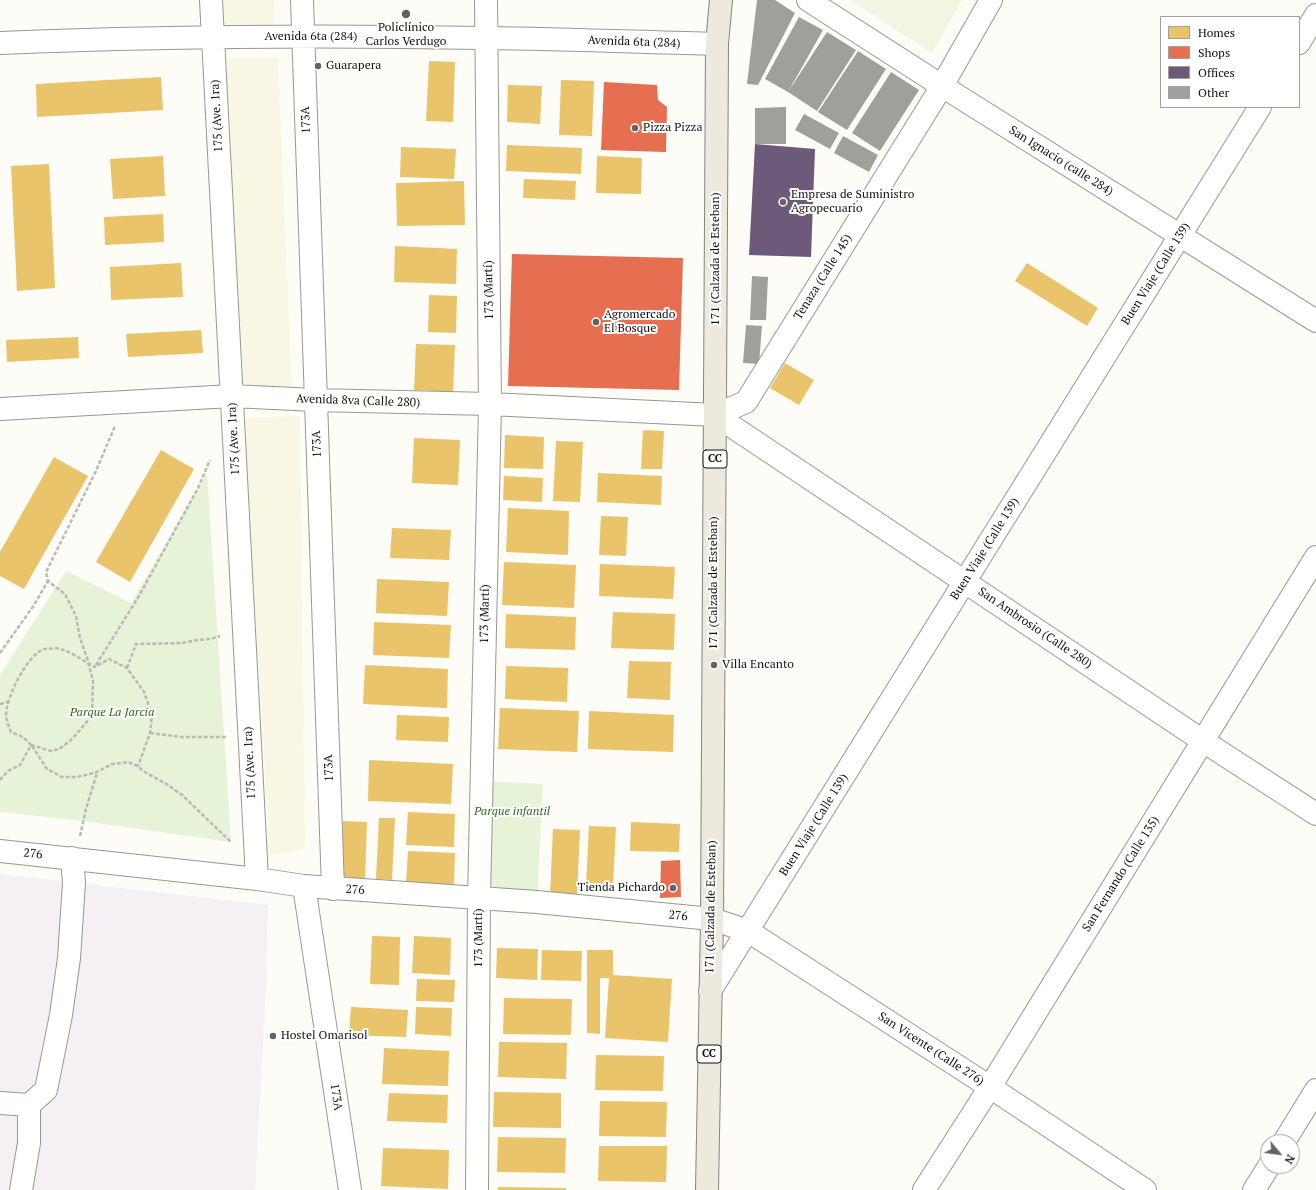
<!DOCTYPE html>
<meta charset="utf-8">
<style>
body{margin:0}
#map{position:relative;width:1316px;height:1190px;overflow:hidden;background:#fdfcf7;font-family:"PT Serif",serif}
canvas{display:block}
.legend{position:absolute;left:1160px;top:16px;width:140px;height:92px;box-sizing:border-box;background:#fff;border:1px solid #a0a0a0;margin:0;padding:5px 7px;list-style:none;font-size:12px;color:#111}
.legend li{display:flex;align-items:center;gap:8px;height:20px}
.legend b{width:20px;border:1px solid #a0a0a0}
.north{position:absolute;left:1260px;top:1134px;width:40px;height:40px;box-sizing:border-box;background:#fff;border:1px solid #a0a0a0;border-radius:50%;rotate:119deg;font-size:11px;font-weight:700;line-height:16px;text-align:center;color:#111}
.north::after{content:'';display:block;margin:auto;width:14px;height:18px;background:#646362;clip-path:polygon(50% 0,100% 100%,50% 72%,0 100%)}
</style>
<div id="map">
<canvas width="1316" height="1190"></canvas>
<ul class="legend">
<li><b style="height:11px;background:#e9c46a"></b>Homes</li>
<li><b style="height:11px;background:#e76f51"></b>Shops</li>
<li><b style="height:11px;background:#6d597a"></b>Offices</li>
<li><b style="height:11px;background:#a19f9c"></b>Other</li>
</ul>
<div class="north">N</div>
</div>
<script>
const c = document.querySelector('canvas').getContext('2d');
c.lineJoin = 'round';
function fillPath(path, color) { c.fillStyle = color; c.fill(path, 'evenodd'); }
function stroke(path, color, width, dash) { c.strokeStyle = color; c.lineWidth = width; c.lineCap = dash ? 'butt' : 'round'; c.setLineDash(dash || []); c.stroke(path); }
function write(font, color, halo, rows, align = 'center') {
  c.font = font + ' "PT Serif",serif'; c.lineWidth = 4; c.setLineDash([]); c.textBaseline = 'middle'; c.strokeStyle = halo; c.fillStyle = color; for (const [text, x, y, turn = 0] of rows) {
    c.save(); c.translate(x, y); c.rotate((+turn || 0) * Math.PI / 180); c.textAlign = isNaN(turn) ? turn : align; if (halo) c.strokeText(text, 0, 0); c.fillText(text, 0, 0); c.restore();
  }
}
const industrial = new Path2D(`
 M0,874L268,905L266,987L255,1190H0Z`);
const farmland = new Path2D(`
 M220,0H274L275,26L255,27L221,26Z
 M278,58L292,390L243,393L226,59Z
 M300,416L305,849L268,856V825L243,418Z`);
const green = new Path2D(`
 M207,473L231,842L83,821L0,812V675L66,571L131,603Z
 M483,781L543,784L537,902L479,898Z`);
const pitch = new Path2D(`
 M850,0H962L932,53Z`);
const homes = new Path2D(`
 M429,61L455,62L453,122L426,121Z
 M161,77L163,110L37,117L36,84Z
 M561,80L594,81L592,136L559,135Z
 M508,85L542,86L540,124L507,122Z
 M507,145L582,148L581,174L506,171Z
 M401,147L456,149L454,179L400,177Z
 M163,156L165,196L113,199L110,159Z
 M597,156L642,158L641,194L596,193Z
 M49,164L55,288L17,291L11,166Z
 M524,179L576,181L575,200L523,198Z
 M464,181L465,225L397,226L396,183Z
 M163,214L164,242L105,245L104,217Z
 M395,246L457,249L456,284L394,282Z
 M181,263L183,297L111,300L110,267Z
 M1027,263L1098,308L1087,326L1015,281Z
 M429,295L457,296L456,333L428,332Z
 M201,330L203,353L128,357L126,334Z
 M78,337L79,358L7,362L6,340Z
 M416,344L455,345L453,392L414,390Z
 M785,363L814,380L799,405L770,388Z
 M643,430L664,431L662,469H641Z
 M505,435L544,437L543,469L504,468Z
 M414,438L460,440L458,485L412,483Z
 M556,441L583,442L580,502L553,501Z
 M161,450L194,469L130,582L96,562Z
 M54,457L88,476L24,589L0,576V552Z
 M598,473L662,476L661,505L597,502Z
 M504,476L543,478L542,502L503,500Z
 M508,508L569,511L568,555L506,552Z
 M601,516L628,517L626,556L599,555Z
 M392,528L451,530L449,560L390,558Z
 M504,562L576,565L574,608L502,605Z
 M600,564L675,567L673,599L599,596Z
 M377,579L449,582L447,616L376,613Z
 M613,612L675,614L674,650L611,648Z
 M506,614L576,617L575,650L505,648Z
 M374,622L451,625L449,658L373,655Z
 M629,661L671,662L670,700L627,698Z
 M365,665L448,669L447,708L363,704Z
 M506,666L568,668L567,702L505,699Z
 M500,708L579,711L577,752L498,749Z
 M589,711L674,715L673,752L588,749Z
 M397,715L449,717L448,742L396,740Z
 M369,760L453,764L451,804L368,801Z
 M408,812L455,814L454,847L406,845Z
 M379,818H395L392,880L376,879Z
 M343,821L367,822L365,879L341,878Z
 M631,822L680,824L679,852L630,851Z
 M589,826L616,827L613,887L586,886Z
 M553,829L580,830L577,896L550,895Z
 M408,851L455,853L454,885L406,884Z
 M372,936L400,937L399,985L370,984Z
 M414,936L451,938L450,975L412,973Z
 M497,948L538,949L537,980L496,978Z
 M542,950L582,951L581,981L541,980Z
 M587,950H613V975L672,979L668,1042L605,1038L609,978H600V1034L587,1033Z
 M417,979L455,980L454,1002L416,1001Z
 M504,998L572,999L571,1035L503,1034Z
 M351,1007L408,1010L406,1037L349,1035Z
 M416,1007L452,1008L451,1036L415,1034Z
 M499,1042L567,1043L566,1079L498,1077Z
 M384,1048L449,1051L448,1086L382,1084Z
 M596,1055L664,1056L663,1091L595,1090Z
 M494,1092L561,1093V1128L493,1127Z
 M389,1093L448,1095L447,1123L387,1121Z
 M600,1101L667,1102L666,1137L599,1136Z
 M498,1137L566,1138L565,1173L497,1172Z
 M599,1146H667L666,1182L598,1181Z
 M383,1148L449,1150L448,1189L381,1186Z
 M498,1187L566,1188V1190H498Z`);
const shops = new Path2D(`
 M604,82L657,85L658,100L667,107L666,152L601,150Z
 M512,254L683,258L679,390L508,386Z
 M680,860L681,897L660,898L661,861Z`);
const offices = new Path2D(`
 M755,144L815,149L811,257L749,255Z`);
const building = new Path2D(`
 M757,0H775L795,13L758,85L747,84Z
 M799,17L823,30L788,92L765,79Z
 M827,32L856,50L817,111L788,92Z
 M858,51L886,69L847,130L818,112Z
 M891,72L919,90L880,151L852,133Z
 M786,107V144H755V108Z
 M804,114L839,133L830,149L795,130Z
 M843,136L878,155L869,172L834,153Z
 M752,276L768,277L766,320H750Z
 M746,325L762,326L759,364L743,363Z`);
const path = new Path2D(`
 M0,653L34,605L48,581
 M96,665L139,596L198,488L210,460
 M127,668L136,644L182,643L197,640L211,639L220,636
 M0,704L8,702
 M150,733L181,737H227
 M31,745L51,751L59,749L70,741L81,729L92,715L93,681L87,658L80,638L76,616L65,594L48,581L46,572L96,471L115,426
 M32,746L47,769L62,777H77L97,772L112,764L128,762L138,766L143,771L168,785L182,795L231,842
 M0,780L8,771L20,765L31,745L23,737L11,732C9,727 7,722 6,717C5,699 27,655 44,649C47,649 51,649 53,648C68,648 82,661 95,667L109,659L127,668L144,692L152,715L150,733L138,766
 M80,836L86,809L97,773`);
const minor = new Path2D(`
 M211,0L257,879
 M302,0L333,889
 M808,0L942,86L1316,321
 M0,43C162,36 324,35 486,38C563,39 640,42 717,44
 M1299,43L1316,15
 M0,409L232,396L315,400L490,404L715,415L746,402L942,86L991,0
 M715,415L1203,741L1316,814
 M0,851L257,879L304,886L537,902L712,919L748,931L990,1087L1145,1190
 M304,886L350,1190
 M710,991L1260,107
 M0,1103L29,1105L46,1090L61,1015L69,958L74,883L72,858
 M1284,1142L1316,1090
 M21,1190L29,1143V1105
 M477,1190L479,898L490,404L486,0
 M924,1190L990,1087L1316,557
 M1254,1190L1269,1166`);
const major = new Path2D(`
 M707,1190L712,919L717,44L721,0`);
const markers = [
 [406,14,5,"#646362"],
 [318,66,4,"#646362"],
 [635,128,4,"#646362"],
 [783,202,4,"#646362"],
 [596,322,4,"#646362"],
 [714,665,4,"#646362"],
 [673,888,4,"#646362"],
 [273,1036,4,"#646362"]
];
const shields = [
 [715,459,24],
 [709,1054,24]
];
const shieldNames = [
 ["CC",715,459],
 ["CC",709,1054]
];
const poiNames = [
 ["Policlínico",406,28,"center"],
 ["Carlos Verdugo",406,42,"center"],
 ["Guarapera",326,66],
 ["Pizza Pizza",643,128],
 ["Empresa de Suministro",791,195],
 ["Agropecuario",791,209],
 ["Agromercado",604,315],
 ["El Bosque",604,329],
 ["Villa Encanto",722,665],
 ["Tienda Pichardo",665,888,"right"],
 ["Hostel Omarisol",281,1036]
];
const streetNames = [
 ["Avenida 6ta (284)",311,37],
 ["Avenida 6ta (284)",634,42,2],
 ["175 (Ave. 1ra)",217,116,-93],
 ["173A",306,120,-92],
 ["San Ignacio (calle 284)",1061,161,32],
 ["171 (Calzada de Esteban)",716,259,-90],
 ["Buen Viaje (Calle 139)",1156,274,-58],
 ["Tenaza (Calle 145)",823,277,-58],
 ["173 (Martí)",489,290,-91],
 ["Avenida 8va (Calle 280)",358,401,2],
 ["175 (Ave. 1ra)",234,439,-93],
 ["173A",317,444,-92],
 ["Buen Viaje (Calle 139)",985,549,-58],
 ["171 (Calzada de Esteban)",714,583,-90],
 ["173 (Martí)",485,614,-89],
 ["San Ambrosio (Calle 280)",1035,628,34],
 ["175 (Ave. 1ra)",250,763,-93],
 ["173A",329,768,-92],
 ["Buen Viaje (Calle 139)",814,825,-58],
 ["276",33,854,6],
 ["San Fernando (Calle 135)",1121,874,-58],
 ["276",355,890,4],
 ["171 (Calzada de Esteban)",711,907,-89],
 ["276",678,916,5],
 ["173 (Martí)",479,938,-90],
 ["San Vicente (Calle 276)",931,1049,33],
 ["173A",336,1097,81]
];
const parkNames = [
 ["Parque La Jarcia",112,713],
 ["Parque infantil",512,812]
];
fillPath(industrial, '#f5f0f3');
fillPath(farmland, '#f9f7e4');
fillPath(green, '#e7f3d7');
fillPath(pitch, '#f0f6e1');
fillPath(homes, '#e9c46a');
fillPath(shops, '#e76f51');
fillPath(offices, '#6d597a');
fillPath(building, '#a19f9c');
stroke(minor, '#979795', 24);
stroke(major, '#858482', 24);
stroke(path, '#b9b9b8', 2.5, [4, 2]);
stroke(minor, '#fffffe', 22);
stroke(major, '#ede9dc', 22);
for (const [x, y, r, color] of markers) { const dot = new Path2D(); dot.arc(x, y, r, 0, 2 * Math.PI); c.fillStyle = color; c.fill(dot); stroke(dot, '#fff', 1.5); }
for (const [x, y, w] of shields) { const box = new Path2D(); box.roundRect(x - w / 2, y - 9, w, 18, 3); c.fillStyle = '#fff'; c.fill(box); stroke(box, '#111', 1); }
write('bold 11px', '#111', null, shieldNames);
write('12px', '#111', '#fff', poiNames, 'left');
write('12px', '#111', '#fff', streetNames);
write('italic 12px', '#2f6b1f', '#fff', parkNames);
</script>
